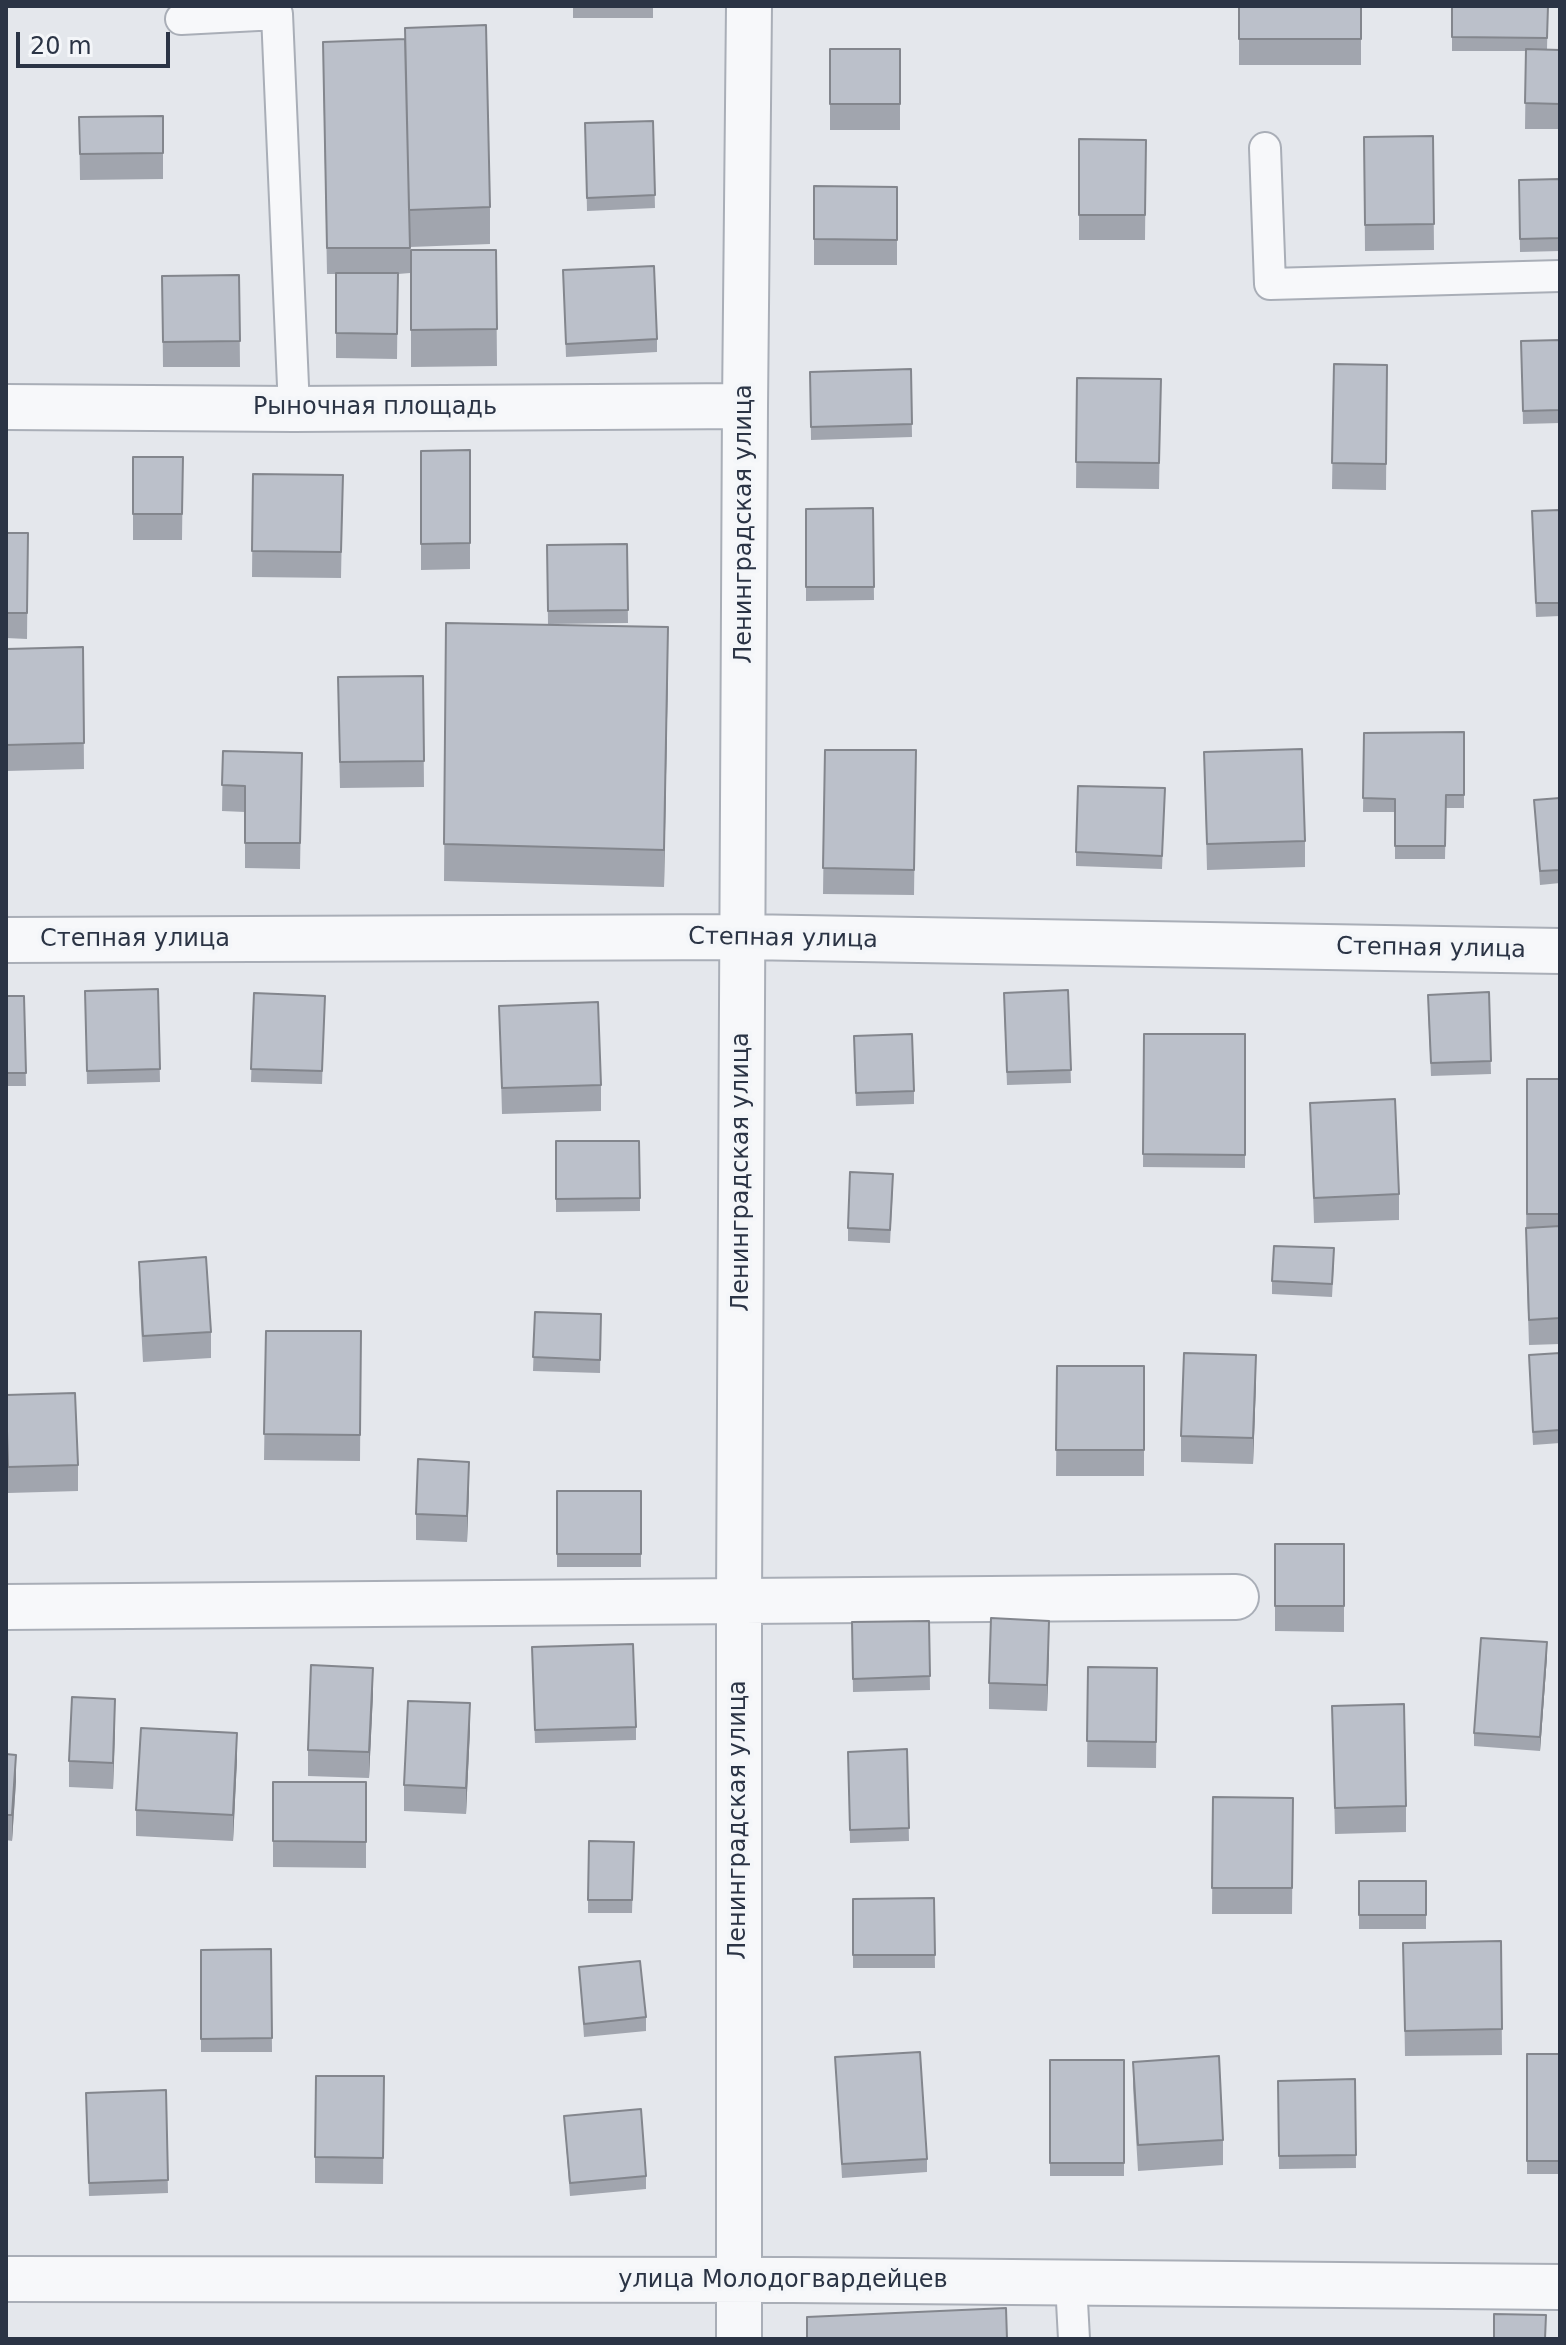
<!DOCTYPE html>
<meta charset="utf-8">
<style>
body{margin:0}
#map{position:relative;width:1566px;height:2345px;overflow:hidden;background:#e4e7ec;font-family:"DejaVu Sans",sans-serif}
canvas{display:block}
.frame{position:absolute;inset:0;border:8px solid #2b3445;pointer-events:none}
.scale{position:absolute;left:16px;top:32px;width:154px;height:36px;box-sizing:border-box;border:4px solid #2b3445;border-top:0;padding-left:10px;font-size:24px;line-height:28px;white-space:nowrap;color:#2b3445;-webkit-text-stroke:6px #f4f6f9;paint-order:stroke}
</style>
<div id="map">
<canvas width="1566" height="2345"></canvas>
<div class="frame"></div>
<div class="scale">20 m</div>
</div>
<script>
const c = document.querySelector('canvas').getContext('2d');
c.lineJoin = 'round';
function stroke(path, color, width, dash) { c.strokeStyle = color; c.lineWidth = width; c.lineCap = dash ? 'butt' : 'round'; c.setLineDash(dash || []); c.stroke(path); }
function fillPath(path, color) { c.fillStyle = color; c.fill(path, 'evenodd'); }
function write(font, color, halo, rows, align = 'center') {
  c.font = font + ' "DejaVu Sans",sans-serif'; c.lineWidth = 8; c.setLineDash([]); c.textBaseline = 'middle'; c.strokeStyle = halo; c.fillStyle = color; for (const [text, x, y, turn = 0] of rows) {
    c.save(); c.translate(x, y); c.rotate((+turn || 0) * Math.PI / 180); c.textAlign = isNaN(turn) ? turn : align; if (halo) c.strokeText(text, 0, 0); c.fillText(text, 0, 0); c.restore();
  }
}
const lane = new Path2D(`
 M181,19L277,14L294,409
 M1265,148L1270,284L1560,276
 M1071,2283L1074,2339`);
const street = new Path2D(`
 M6,407L294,409L745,406
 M6,940L743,937L1560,951
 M6,1607L1236,1597
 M6,2279L793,2280L1560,2287
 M739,2339V1599L745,406L749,6`);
const wall = new Path2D(`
 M573,6H653V18H573Z
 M1239,6H1361V65H1239Z
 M1452,6H1548L1547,49L1560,50V129H1525L1526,51H1452Z
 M830,49H900V130H830Z
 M323,67L490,207V244L410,247V273L398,274L397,359L336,358V274H327Z
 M163,116V179L80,180L79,117Z
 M653,121L655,208L587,211L585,123Z
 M1433,136L1434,250L1365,251L1364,137Z
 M1079,139L1146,140L1145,240H1079Z
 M1560,179V251L1520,252L1519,180Z
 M814,186L897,187V265H814Z
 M411,250H496L497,366L411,367Z
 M563,270L657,339V352L566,357Z
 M239,275L240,367H163L162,276Z
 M1560,340V423L1523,424L1521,341Z
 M1334,364L1387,365L1386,490L1332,489Z
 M911,369L912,437L811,440L810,372Z
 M1077,378L1161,379L1159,489L1076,488Z
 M470,450V569L421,570V451Z
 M133,457H183L182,540H133Z
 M253,474L343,475L341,578L252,577Z
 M873,508L874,600L806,601V509Z
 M1560,510V616L1536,617L1532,524Z
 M6,533H28L27,639L6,638Z
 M627,544L628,623L548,624L547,545Z
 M446,623L668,664L664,887L444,881Z
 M83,647L84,769L6,771V649Z
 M423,676L424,787L340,788L338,703Z
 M1464,732V808H1446L1445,859H1395V812H1363L1364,733Z
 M825,750H916L914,895L823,894Z
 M223,751L302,753L300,869L245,868V812L222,811Z
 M1204,752L1305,841V867L1207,870Z
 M1165,788L1162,869L1076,866V852Z
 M1560,798V883L1540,885L1534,800Z
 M158,989L160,1082L87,1084L85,991Z
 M1068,990L1071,1083L1007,1085L1004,1006Z
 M1489,992L1491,1074L1431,1076L1428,1008Z
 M254,993L325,996L322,1084L251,1082Z
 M6,996H24L26,1086H6Z
 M499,1006L601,1085V1111L502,1114Z
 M1144,1034H1245V1168L1143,1167Z
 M854,1049L914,1091V1104L856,1106Z
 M1527,1079H1560V1344L1529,1345L1526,1253Z
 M1310,1103L1399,1194V1220L1314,1223Z
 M556,1141L640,1198V1211L556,1212Z
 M893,1187L890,1243L848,1241V1228Z
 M1334,1261L1332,1297L1272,1294V1281Z
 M139,1262L211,1332V1358L143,1362L139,1288Z
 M535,1312L601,1314L600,1373L533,1371Z
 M266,1331H361L360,1461L264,1460Z
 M1560,1353V1443L1533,1445L1529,1355Z
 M1057,1366H1144V1476H1056Z
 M1256,1381L1253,1464L1181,1462V1436Z
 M6,1395L78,1465V1491L8,1493Z
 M469,1487L467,1542L416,1540V1514Z
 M557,1491H641V1567H557Z
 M1275,1544H1344V1632L1275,1631Z
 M929,1621L930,1690L853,1692L852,1622Z
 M1049,1647L1047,1711L989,1709V1683Z
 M1547,1656L1540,1751L1474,1746V1733Z
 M532,1660L636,1727V1740L535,1743Z
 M1088,1667L1157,1668L1156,1768L1087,1767Z
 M373,1693L369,1778L308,1776V1750Z
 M1332,1706L1406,1806V1832L1335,1834Z
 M115,1725L113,1789L69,1787V1761Z
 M470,1729L466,1814L404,1811V1785Z
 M907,1749L909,1841L850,1843L848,1752Z
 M6,1754L16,1781L12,1841L6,1840Z
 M237,1759L233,1841L136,1836V1810Z
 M273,1782H366V1868L273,1867Z
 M1213,1797L1293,1798L1292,1914H1212Z
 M634,1842L632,1913H588V1900Z
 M1359,1881H1426V1929H1359Z
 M934,1898L935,1968H853V1899Z
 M1501,1941L1502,2055L1405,2056L1403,1943Z
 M271,1949L272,2052H201V1950Z
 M579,1967L646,2017V2031L584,2037Z
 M1527,2054H1560V2174H1527Z
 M835,2057L927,2159V2172L842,2178Z
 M1050,2060H1124V2176H1050Z
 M1133,2062L1223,2140V2165L1138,2171L1133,2087Z
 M384,2076L383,2184L315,2183V2157Z
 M1355,2079L1356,2168L1279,2169L1278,2081Z
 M166,2090L168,2193L89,2196L86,2093Z
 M564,2116L646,2176V2189L570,2196Z`);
const shadedWall = new Path2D(`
 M668,627V664L664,887V850Z
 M1256,1355V1381L1253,1464V1438Z
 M469,1462V1487L467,1542V1516Z
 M1049,1621V1647L1047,1711V1685Z
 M1547,1642V1656L1540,1751V1737Z
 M373,1668V1693L369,1778V1752Z
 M115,1699V1725L113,1789V1763Z
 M470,1703V1729L466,1814V1788Z
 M237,1733V1759L233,1841V1815Z
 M16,1755V1781L12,1841V1815Z`);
const building = new Path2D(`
 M1239,6H1361V39H1239Z
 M1452,6H1548L1547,38L1452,37Z
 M486,25L490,207L409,210L405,28Z
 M405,39L410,248H327L323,42Z
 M830,49H900V104H830Z
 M1526,49L1560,50V104L1525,103Z
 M163,116V153L80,154L79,117Z
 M653,121L655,195L587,198L585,123Z
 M1433,136L1434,224L1365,225L1364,137Z
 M1079,139L1146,140L1145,215H1079Z
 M1560,179V238L1520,239L1519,180Z
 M814,186L897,187V240L814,239Z
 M411,250H496L497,329L411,330Z
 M654,266L657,339L566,344L563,270Z
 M336,273H398L397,334L336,333Z
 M239,275L240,341L163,342L162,276Z
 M1560,340V410L1523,411L1521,341Z
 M1334,364L1387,365L1386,464L1332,463Z
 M911,369L912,424L811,427L810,372Z
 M1077,378L1161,379L1159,463L1076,462Z
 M470,450V543L421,544V451Z
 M133,457H183L182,514H133Z
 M253,474L343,475L341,552L252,551Z
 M873,508L874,587H806V509Z
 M1560,510V603H1536L1532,511Z
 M6,533H28L27,613H6Z
 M627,544L628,610L548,611L547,545Z
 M446,623L668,627L664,850L444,844Z
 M83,647L84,743L6,745V649Z
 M423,676L424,761L340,762L338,677Z
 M1464,732V795H1446L1445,846H1395V799L1363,798L1364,733Z
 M1302,749L1305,841L1207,844L1204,752Z
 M825,750H916L914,870L823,868Z
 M223,751L302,753L300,843H245V786L222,785Z
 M1078,786L1165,788L1162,856L1076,852Z
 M1560,798V870L1540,871L1534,800Z
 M158,989L160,1069L87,1071L85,991Z
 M1068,990L1071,1070L1007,1072L1004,993Z
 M1489,992L1491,1061L1431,1063L1428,995Z
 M254,993L325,996L322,1071L251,1069Z
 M6,996H24L26,1073H6Z
 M598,1002L601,1085L502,1088L499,1006Z
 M912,1034L914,1091L856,1093L854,1036Z
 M1144,1034H1245V1155L1143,1154Z
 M1527,1079H1560V1214H1527Z
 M1395,1099L1399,1194L1314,1198L1310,1103Z
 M556,1141H639L640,1198L556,1199Z
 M850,1172L893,1174L890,1230L848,1228Z
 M1560,1226V1318L1529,1320L1526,1228Z
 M1274,1246L1334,1248L1332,1284L1272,1281Z
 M206,1257L211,1332L143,1336L139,1262Z
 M535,1312L601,1314L600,1360L533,1357Z
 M266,1331H361L360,1435L264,1434Z
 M1184,1353L1256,1355L1253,1438L1181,1436Z
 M1560,1353V1430L1533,1432L1529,1355Z
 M1057,1366H1144V1450H1056Z
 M75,1393L78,1465L8,1467L6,1395Z
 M418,1459L469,1462L467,1516L416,1514Z
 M557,1491H641V1554H557Z
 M1275,1544H1344V1606H1275Z
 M991,1618L1049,1621L1047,1685L989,1683Z
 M929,1621L930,1676L853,1679L852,1622Z
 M1481,1638L1547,1642L1540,1737L1474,1733Z
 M633,1644L636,1727L535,1730L532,1647Z
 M311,1665L373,1668L369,1752L308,1750Z
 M1088,1667L1157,1668L1156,1742L1087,1741Z
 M72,1697L115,1699L113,1763L69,1761Z
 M408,1701L470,1703L466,1788L404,1785Z
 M1404,1704L1406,1806L1335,1808L1332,1706Z
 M141,1728L237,1733L233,1815L136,1810Z
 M907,1749L909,1828L850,1830L848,1752Z
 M6,1754L16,1755L12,1815H6Z
 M273,1782H366V1842L273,1841Z
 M1213,1797L1293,1798L1292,1888H1212Z
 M589,1841L634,1842L632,1900H588Z
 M1359,1881H1426V1915H1359Z
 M934,1898L935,1955H853V1899Z
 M1501,1941L1502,2029L1405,2031L1403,1943Z
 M271,1949L272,2038L201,2039V1950Z
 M640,1961L646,2017L584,2024L579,1967Z
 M920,2052L927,2159L842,2164L835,2057Z
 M1527,2054H1560V2161H1527Z
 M1219,2056L1223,2140L1138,2145L1133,2062Z
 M1050,2060H1124V2163H1050Z
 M316,2076H384L383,2158L315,2157Z
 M1355,2079L1356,2155L1279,2156L1278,2081Z
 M166,2090L168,2180L89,2183L86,2093Z
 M641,2109L646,2176L570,2183L564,2116Z
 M1006,2308L1007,2339H807V2317Z
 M1494,2314L1546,2315L1545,2339H1494Z`);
const streetNames = [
 ["Рыночная площадь",375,408],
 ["Ленинградская улица",745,524,-90],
 ["Степная улица",783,939,1],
 ["Степная улица",135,940],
 ["Степная улица",1431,949,1],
 ["Ленинградская улица",742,1172,-90],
 ["Ленинградская улица",739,1820,-90],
 ["улица Молодогвардейцев",783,2281]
];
stroke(lane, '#a9aeb7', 34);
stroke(street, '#a9aeb7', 48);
stroke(lane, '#f7f8fa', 30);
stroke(street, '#f7f8fa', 44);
fillPath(wall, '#a1a5ae');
fillPath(shadedWall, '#83868d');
fillPath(building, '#bbc0ca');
stroke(building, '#83868d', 2);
write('24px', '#2b3445', '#f4f6f9', streetNames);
</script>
